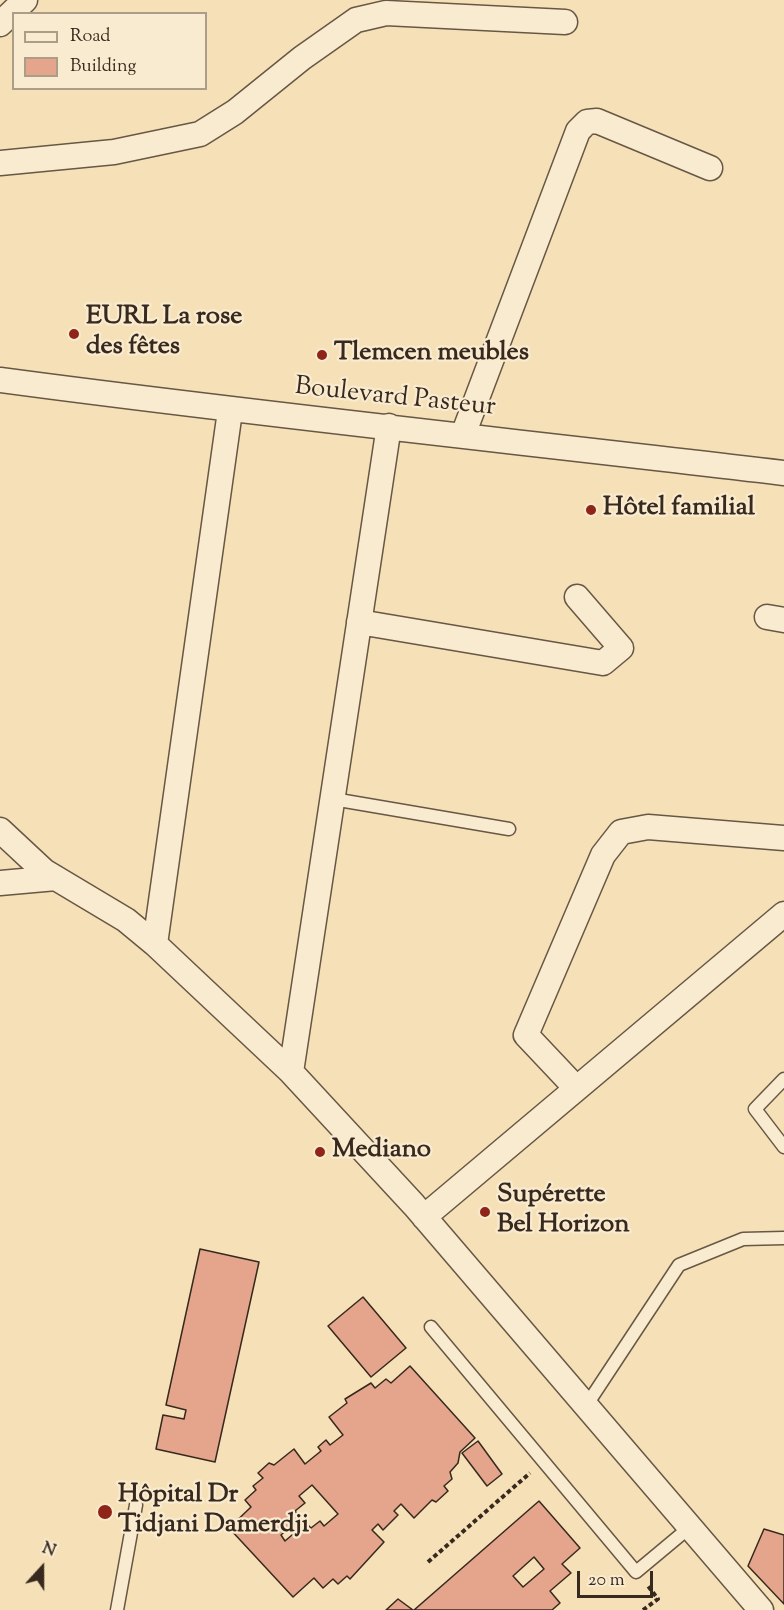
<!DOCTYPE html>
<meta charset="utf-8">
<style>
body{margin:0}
#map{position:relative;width:784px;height:1610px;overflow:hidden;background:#f6e0b7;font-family:"Sorts Mill Goudy",serif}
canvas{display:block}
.legend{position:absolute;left:12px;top:12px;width:195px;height:78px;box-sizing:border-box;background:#f9ebd0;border:2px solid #ab9d88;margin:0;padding:8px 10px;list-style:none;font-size:18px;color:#37291d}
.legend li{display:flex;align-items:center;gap:12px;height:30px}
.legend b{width:30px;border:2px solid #ab9d88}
.north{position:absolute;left:12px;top:1538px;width:60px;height:60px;-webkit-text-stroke:4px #f9ebd0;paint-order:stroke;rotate:21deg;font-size:16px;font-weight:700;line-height:24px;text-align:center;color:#37291d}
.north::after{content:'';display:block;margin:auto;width:21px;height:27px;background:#37291d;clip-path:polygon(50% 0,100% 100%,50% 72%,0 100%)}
.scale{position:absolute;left:577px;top:1571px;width:76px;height:27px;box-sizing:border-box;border:3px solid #37291d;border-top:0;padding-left:8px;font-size:18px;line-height:21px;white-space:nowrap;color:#37291d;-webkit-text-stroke:4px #f9ebd0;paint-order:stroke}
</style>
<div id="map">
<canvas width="784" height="1610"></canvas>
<ul class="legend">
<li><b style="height:8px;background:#f9ebd0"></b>Road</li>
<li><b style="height:16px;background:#e4a58c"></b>Building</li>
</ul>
<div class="north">N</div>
<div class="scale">20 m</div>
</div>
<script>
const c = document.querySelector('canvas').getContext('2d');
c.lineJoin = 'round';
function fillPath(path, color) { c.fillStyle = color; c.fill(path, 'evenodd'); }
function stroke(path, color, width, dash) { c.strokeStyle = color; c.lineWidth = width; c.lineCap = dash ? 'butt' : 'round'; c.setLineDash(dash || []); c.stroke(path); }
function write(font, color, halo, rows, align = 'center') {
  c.font = font + ' "Sorts Mill Goudy",serif'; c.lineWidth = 4.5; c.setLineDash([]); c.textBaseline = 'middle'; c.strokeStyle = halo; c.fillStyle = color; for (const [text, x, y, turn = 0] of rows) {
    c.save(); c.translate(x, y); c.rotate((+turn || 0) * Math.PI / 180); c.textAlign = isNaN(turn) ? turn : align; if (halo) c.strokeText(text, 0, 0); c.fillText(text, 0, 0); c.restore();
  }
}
const building = new Path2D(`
 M200,1249L259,1262L215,1462L156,1449L163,1415L184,1419L186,1410L166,1405Z
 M363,1297L406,1348L371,1377L328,1326Z
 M410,1366L475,1438L460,1452L458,1463L450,1472L452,1479L444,1486L448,1491L436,1502L432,1500L414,1518L401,1504L394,1511L398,1515L383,1530L378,1524L372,1530L384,1542L350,1579L347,1576L338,1584L333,1579L323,1588L314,1578L293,1597L229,1528L251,1507L245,1500L256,1490L253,1486L263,1478L258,1473L269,1463L274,1465L294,1449L305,1464L321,1451L318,1447L326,1440L330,1445L343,1435L329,1417L347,1403L345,1399L371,1383L375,1388L386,1379L391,1383ZM312,1485L338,1514L324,1526L320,1521L311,1528L306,1523L285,1541L281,1535L301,1518L295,1511L305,1503L299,1496Z
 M478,1441L502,1474L487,1486L462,1453Z
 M539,1501L580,1548L562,1564L571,1573L550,1591L560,1603L552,1610H414ZM534,1557L544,1569L523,1587L513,1576Z
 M764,1529L784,1535V1604L748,1566Z
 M398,1599L413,1610H386Z`);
const path = new Path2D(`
 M428,1562L530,1473
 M643,1610L658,1599L648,1586`);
const service = new Path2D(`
 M333,799L509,829
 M784,1079L755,1109L784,1147
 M431,1327L636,1572L690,1527
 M586,1406L679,1265L743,1239L784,1238
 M117,1610L136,1505`);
const minor = new Path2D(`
 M0,24L25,0
 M0,163L114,152L200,134L235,112L302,58L356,20L386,13L565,22
 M0,380C261,415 523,442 784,473
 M463,435L578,131L587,122L597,121L710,168
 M767,617L784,620
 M359,622L603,663L621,648L577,597
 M0,830L44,871L126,920L155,944L291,1072L414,1205L761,1610
 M0,883L56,878
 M155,944L230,411
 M291,1072L389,426
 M576,1088L526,1035L603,855L621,832L648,827L784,838
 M424,1217L784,914`);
const markers = [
 [74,334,6,"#8f2418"],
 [322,355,6,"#8f2418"],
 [591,510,6,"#8f2418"],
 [320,1152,6,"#8f2418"],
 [485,1212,6,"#8f2418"],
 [105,1512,8,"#8f2418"]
];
const poiNames = [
 ["EURL La rose",86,319],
 ["des fêtes",86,349],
 ["Tlemcen meubles",334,355],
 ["Hôtel familial",603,510],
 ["Mediano",332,1152],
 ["Supérette",497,1197],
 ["Bel Horizon",497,1227],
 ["Hôpital Dr",118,1497],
 ["Tidjani Damerdji",118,1527]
];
const streetNames = [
 ["Boulevard Pasteur",395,399,6]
];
fillPath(building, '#e4a58c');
stroke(building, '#37291d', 1.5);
stroke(service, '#675744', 15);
stroke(minor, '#675744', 27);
stroke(path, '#37291d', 4, [4.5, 3]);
stroke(service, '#f9ebd0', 12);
stroke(minor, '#f9ebd0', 24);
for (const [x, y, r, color] of markers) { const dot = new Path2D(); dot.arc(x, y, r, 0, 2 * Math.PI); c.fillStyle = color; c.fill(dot); stroke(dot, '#f9ebd0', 2); }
write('bold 26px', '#37291d', '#f9ebd0', poiNames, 'left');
write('26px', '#37291d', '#f9ebd0', streetNames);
</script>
